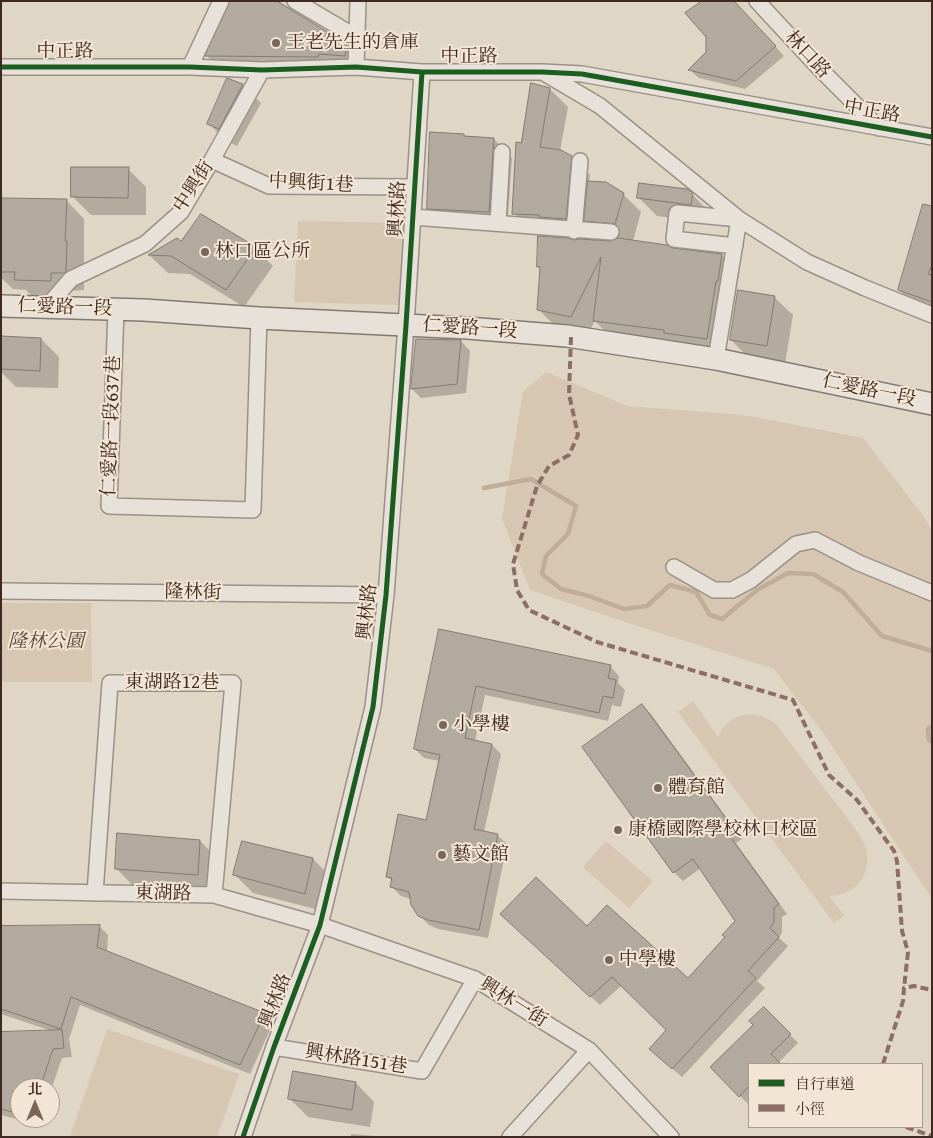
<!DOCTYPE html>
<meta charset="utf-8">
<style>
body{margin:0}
#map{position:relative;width:933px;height:1138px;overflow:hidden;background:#e0d6c6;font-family:"Gentium Book Plus","Noto Serif TC",serif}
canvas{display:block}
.frame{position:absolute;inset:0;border:2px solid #402921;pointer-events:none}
.legend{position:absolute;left:748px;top:1063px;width:175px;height:65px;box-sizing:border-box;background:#f2e5d3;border:1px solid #ab9a8c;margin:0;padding:6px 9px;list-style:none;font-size:15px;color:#402921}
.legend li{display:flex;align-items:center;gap:10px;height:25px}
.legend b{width:25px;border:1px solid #ab9a8c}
.north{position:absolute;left:10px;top:1078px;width:50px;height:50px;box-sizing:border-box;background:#f2e5d3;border:1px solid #ab9a8c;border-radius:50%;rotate:0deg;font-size:14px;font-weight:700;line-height:20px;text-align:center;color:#402921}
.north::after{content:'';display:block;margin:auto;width:18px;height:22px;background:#78665b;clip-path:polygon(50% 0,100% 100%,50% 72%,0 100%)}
</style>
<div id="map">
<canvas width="933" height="1138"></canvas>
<div class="frame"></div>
<ul class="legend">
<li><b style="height:6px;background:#1b5e20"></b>自行車道</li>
<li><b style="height:6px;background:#8d6e63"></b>小徑</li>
</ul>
<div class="north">北</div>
</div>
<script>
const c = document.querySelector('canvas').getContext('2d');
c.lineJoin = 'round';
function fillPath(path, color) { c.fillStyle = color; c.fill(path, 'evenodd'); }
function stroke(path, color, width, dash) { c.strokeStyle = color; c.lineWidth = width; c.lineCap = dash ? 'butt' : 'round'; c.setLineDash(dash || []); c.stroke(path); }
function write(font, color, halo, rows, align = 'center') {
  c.font = font + ' "Gentium Book Plus","Noto Serif TC",serif'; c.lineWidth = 4; c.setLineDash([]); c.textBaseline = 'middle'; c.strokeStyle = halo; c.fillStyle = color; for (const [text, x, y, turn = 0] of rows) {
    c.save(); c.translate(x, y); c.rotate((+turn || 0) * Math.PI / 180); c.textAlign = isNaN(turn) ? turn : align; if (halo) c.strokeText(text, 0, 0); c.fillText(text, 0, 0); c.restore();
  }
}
const green = new Path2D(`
 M298,221L404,223L400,305L294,302Z
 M546,372L627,406L744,415L863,438L925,518L932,532V899L822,731L774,669L625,622L530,590L502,519L523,392Z
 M1,603H91L92,682H1Z
 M693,701L718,737C729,712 755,708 776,724L857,831C860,836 863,841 865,846C872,864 864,885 845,893C841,895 834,895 829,896L844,915L834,923L678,712Z
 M606,841L653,881L629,908L583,867Z
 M107,1029L239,1074L217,1137H70Z`);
const shadow = new Path2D(`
 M734,1L784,56L745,89L699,78L690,70L708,53Z
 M231,5L347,45L357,55L355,65L217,66L207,56Z
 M229,79L243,85L261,103L237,146L226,141L208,123Z
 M550,89L568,107L560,151L572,157L590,175L589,182L623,194L641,212L633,241L673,250L722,255L739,272L735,298L732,297L724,355L611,337L595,321L588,333L555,326L538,309L541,270L538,266L574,242L611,243L617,240L604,238L585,220L584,237L532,231L514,213L522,144Z
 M464,135L466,138L494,139L512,158L507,230L447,226L429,208Z
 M128,169L146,187V215H91L72,196Z
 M692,194L710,213L709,223L657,216L639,198Z
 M1,200H66L84,219V290L69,291V299L34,298L26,290L13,289L1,278Z
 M932,207V313L918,308L899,290Z
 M177,240L182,243L255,248L273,266L244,307L190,274L168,273L150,256Z
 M774,297L793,315L785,364L749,358L731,340Z
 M1,337L41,339L59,357L58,388L16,387L1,372Z
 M417,340L461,341L470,351L466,393L421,398L412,389Z
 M440,630L610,666L619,676L618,683L625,690L621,707L612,705L608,721L485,695L475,741L492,745L501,754L484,832L497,835L507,844L488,938L438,929L429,925L419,915L411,899L401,896L392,887L393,882L387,876L427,821L440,761L424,758L415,749Z
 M642,705L651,714L742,839L736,843L787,914L782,917V932L779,938L788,946L757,981L765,988L682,1077L660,1058L667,1030L622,985L600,1005L511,923L587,928L688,979L727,937L737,921L701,868L683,881L674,872Z
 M200,841L218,859L216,893L134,887L116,868Z
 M243,843L313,859L331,877L323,911L253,893L235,875Z
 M99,926L108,935L107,952L264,1014L273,1023L250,1074L80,1005L69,1039L72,1057L62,1058L50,1093V1088H20V1118H41L39,1125L1,1115V1034L52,1031L1,1014V927Z
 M764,1008L798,1043L778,1063L780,1064H749V1102L748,1104L711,1067L755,1025Z
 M356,1083L374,1102L370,1127L308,1117L289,1098Z
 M351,1134L386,1137H351Z`);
const stream = new Path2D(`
 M484,488L531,479L576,506L568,534L546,556L542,574L561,589L589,596L624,609L647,606L670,585L696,592L710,615L722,619L757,590L788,573L813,574L843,592L882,636L932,651
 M932,726L928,729L929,740L932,742`);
const building = new Path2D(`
 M230,1H277L347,44L345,56L319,54L318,57L205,56Z
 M702,1H734L776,46L736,81L688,70L706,52V37L685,13Z
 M227,78L243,84L219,129L207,124Z
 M531,83L550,88L540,147L561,150L572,156L566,219L539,217V215L512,214L516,142L521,143Z
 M430,132L464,134V136L494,138L489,212L427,209Z
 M71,167H129L128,198L71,197Z
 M588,181L606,182L624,193L615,224L584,221Z
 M639,183L687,189L693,193L691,205L637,198Z
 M1,198L67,199L65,241H67L66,271L64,273H51V281L14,280L15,272H1Z
 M923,204L932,206V265L928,274L932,275V302L898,290Z
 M201,214L256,247L226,290L171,256L148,255L177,238L181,241Z
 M538,236L568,238L574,240L579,239L610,241L618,238L667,245L673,248L722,254L718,281H716L707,339L664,333V330L593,321L601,257L571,317L537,310L540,267H537Z
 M738,290L775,296L767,346L730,340Z
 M1,336L41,338L40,371L1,369Z
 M416,339L461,340L457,384L411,389Z
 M439,629L611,665L608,678L616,680L613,698L603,696L599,713L476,686L465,738L492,744L474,829L498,834L479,930L428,920L418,916L411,905L409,892L390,887L392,878L386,877L398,814L426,820L440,755L414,749Z
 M642,704L734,829L728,834L779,904L774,908V922L770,928L779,937L748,971L756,978L672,1069L649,1049L666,1030L612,977L590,997L500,914L536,877L587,926L607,905L688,978L725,937L722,935L735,921L693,859L673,873L582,747Z
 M117,833L200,840L198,875L115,869Z
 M242,841L313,858L305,894L233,875Z
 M100,925L97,947L265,1013L240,1065L71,997L61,1029L1,1009V926Z
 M764,1007L791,1034L771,1054L781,1064H749V1086L739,1097L710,1067L753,1025L749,1021Z
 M62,1030L64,1048L53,1049L40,1088H20V1114L1,1109V1032Z
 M293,1071L356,1082L352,1110L288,1099Z`);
const street = new Path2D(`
 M295,1L356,37
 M757,1L820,69L879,128
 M1,67H190L262,70L356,67L422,72H542L582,74L932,137
 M190,67L221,1
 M356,67L358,1
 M546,74L600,106L739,219L807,262L865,288L932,315
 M212,160L269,186L414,187
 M413,217L611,232
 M498,223L502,152
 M574,231L580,161
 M735,246L674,239L677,213L739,219
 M46,308L71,279L145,244L181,212L212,160L262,70
 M116,310L109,506L253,510L259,318
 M716,359L739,219
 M674,567L714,590H732L751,580L796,544L815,540L859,563L932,593
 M1,591L386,595
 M1,891L214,895L320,925L475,979L589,1050L671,1137
 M95,893L110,683H233L214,895
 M274,1047L422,1071L475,979
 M243,1137L274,1047L320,925L373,707L386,595L406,325L422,72
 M510,1137L589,1050`);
const secondary = new Path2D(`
 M1,306L144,310L259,318L467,328L567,336L716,359L932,404`);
const quiet = new Path2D(`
 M571,337L569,394L578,435L569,455L549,466L537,486L513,564L517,590L529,610L597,642L793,700L829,775L857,800L894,851L897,861L902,931L908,952L904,988
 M883,1064L903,1001L904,988L914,986L932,990
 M906,1127L932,1136`);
const cycleway = new Path2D(`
 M1,67H190L262,70L356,67L422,72H542L582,74L932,137
 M243,1137L274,1047L320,925L373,707L386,595L406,325L422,72`);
const markers = [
 [276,43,5,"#78665b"],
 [205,252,5,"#78665b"],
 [443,725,5,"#78665b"],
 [658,788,5,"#78665b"],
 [618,830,5,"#78665b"],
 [442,855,5,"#78665b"],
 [609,960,5,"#78665b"]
];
const poiNames = [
 ["王老先生的倉庫",286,43],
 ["林口區公所",215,252],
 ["小學樓",453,725],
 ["體育館",668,788],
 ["康橋國際學校林口校區",628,830],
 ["藝文館",452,855],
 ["中學樓",619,960]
];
const streetNames = [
 ["中正路",65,52],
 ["林口路",807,55,47],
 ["中正路",469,57],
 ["中正路",872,112,10],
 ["中興街1巷",311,184,3],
 ["中興街",194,187,-57],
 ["興林路",398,209,-87],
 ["仁愛路一段",65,308,2],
 ["仁愛路一段",470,329,4],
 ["仁愛路一段",869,391,12],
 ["仁愛路一段637巷",112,426,-88],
 ["隆林街",193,593,1],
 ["興林路",368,612,-84],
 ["東湖路12巷",172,683],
 ["東湖路",163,894,1],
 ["興林路",276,1001,-69],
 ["興林一街",513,1003,32],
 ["興林路151巷",356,1060,9]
];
const parkNames = [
 ["隆林公園",46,642]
];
fillPath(green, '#d6c6b2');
fillPath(shadow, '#0003');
stroke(stream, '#bfad9a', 4.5);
fillPath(building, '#b2a99f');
stroke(building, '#827a71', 1);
stroke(street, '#9a9187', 18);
stroke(secondary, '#827a71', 24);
stroke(street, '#e7e1da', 15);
stroke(secondary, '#e7e1da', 21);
stroke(quiet, '#8d6e63', 4, [8, 4]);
stroke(cycleway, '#1b5e20', 5);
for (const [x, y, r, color] of markers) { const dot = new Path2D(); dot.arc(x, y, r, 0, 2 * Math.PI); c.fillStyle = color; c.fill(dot); stroke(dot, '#f2e5d3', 2); }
write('19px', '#402921', '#f2e5d3', poiNames, 'left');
write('19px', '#402921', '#f2e5d3', streetNames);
write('italic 19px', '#5c463b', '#f2e5d3', parkNames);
</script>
